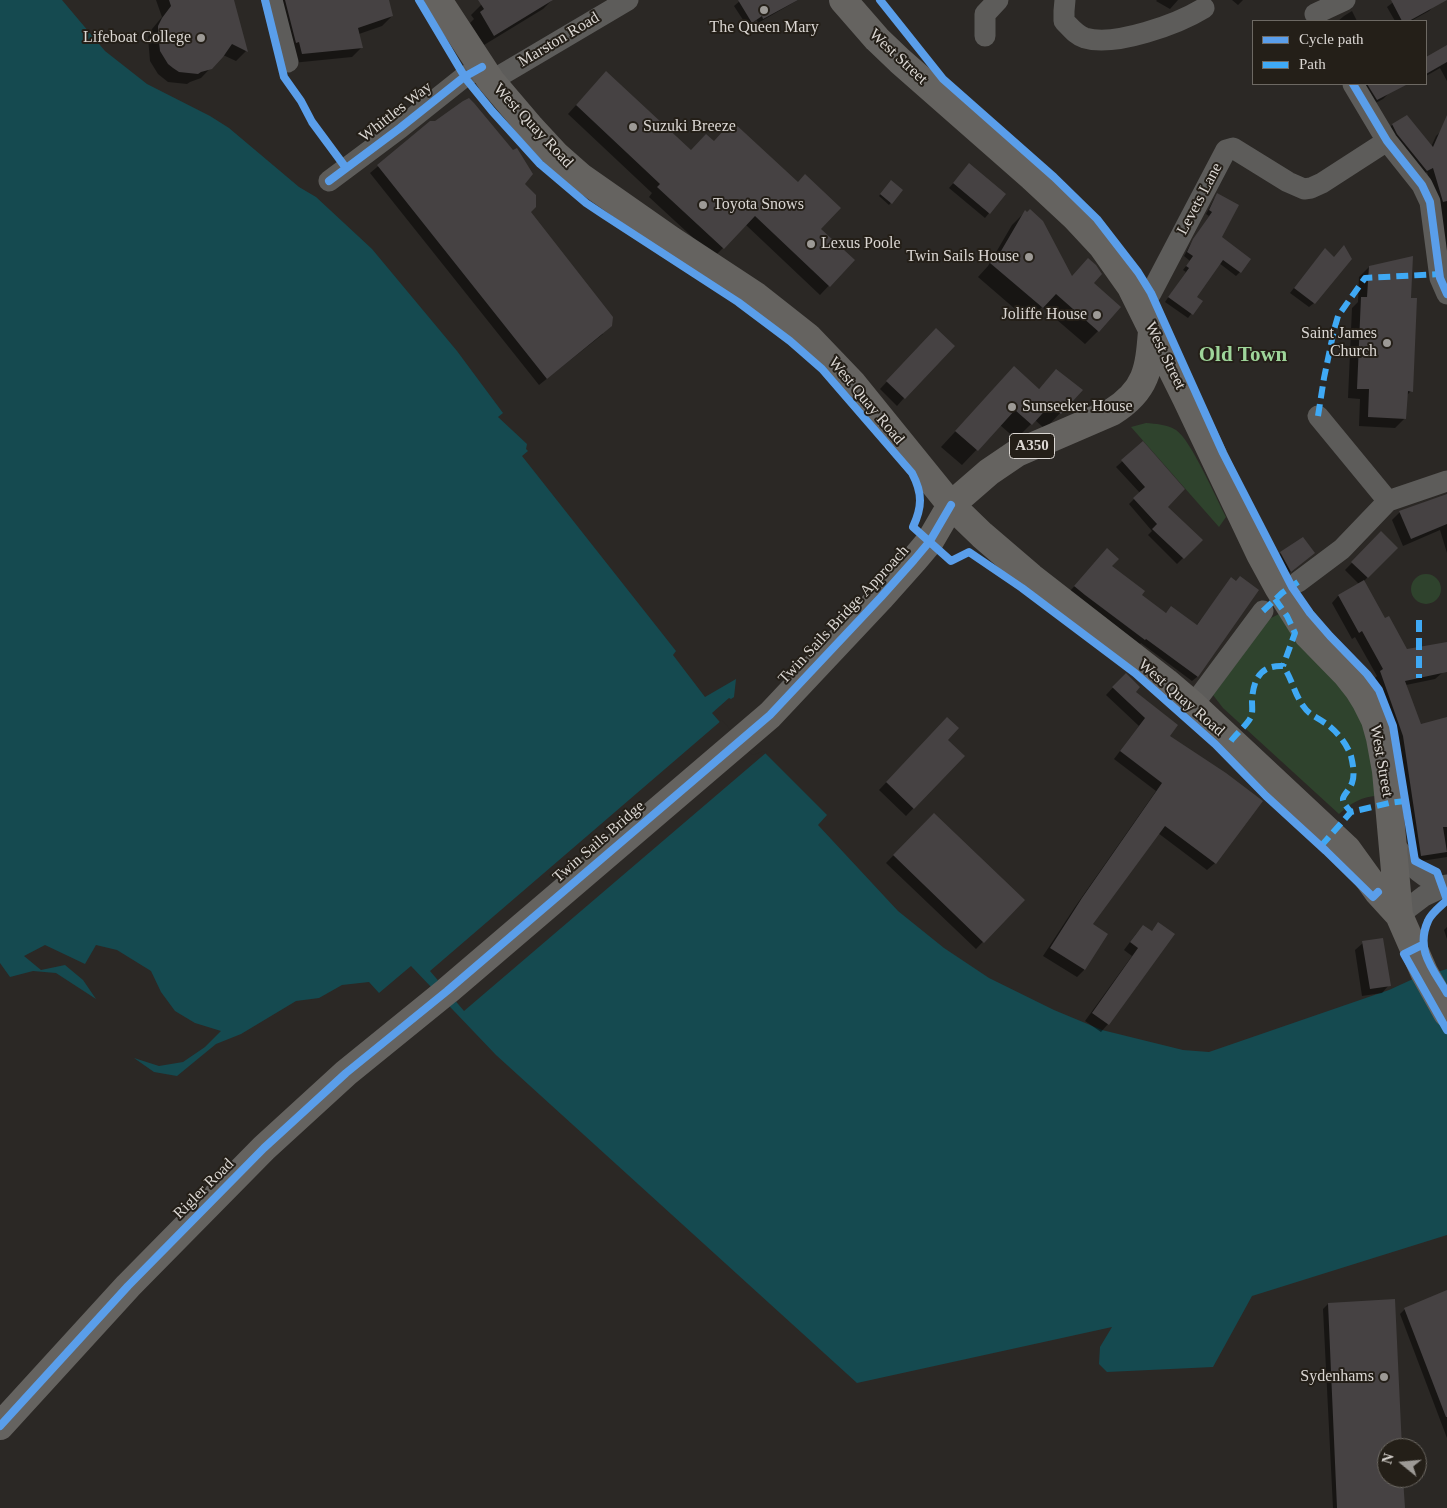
<!DOCTYPE html>
<style>
body{margin:0}
#map{position:relative;width:1447px;height:1508px;overflow:hidden;background:#2b2825;font-family:Georgia,serif}
canvas{display:block}
.legend{position:absolute;left:1252px;top:20px;width:175px;height:65px;box-sizing:border-box;background:#241f18;border:1px solid #6d6963;margin:0;padding:6px 9px;list-style:none;font-size:15px;color:#dbd7d3}
.legend li{display:flex;align-items:center;gap:10px;height:25px}
.legend b{width:25px;border:1px solid #6d6963}
.north{position:absolute;left:1377px;top:1438px;width:50px;height:50px;box-sizing:border-box;background:#241f18;border:1px solid #6d6963;border-radius:50%;rotate:287deg;font-size:14px;font-weight:700;line-height:20px;text-align:center;color:#dbd7d3}
.north::after{content:'';display:block;margin:auto;width:18px;height:22px;background:#9d9a96;clip-path:polygon(50% 0,100% 100%,50% 72%,0 100%)}
</style>
<div id="map">
<canvas width="1447" height="1508"></canvas>
<ul class="legend">
<li><b style="height:6px;background:#5a9eea"></b>Cycle path</li>
<li><b style="height:6px;background:#3fa9f5"></b>Path</li>
</ul>
<div class="north">N</div>
</div>
<script>
const c = document.querySelector('canvas').getContext('2d');
c.lineJoin = 'round';
function fillPath(path, color) { c.fillStyle = color; c.fill(path, 'evenodd'); }
function stroke(path, color, width, dash) { c.strokeStyle = color; c.lineWidth = width; c.lineCap = dash ? 'butt' : 'round'; c.setLineDash(dash || []); c.stroke(path); }
function write(font, color, halo, rows, align = 'center') {
  c.font = font + ' Georgia,serif'; c.lineWidth = 4; c.setLineDash([]); c.textBaseline = 'middle'; c.strokeStyle = halo; c.fillStyle = color; for (const [text, x, y, turn = 0] of rows) {
    c.save(); c.translate(x, y); c.rotate((+turn || 0) * Math.PI / 180); c.textAlign = isNaN(turn) ? turn : align; if (halo) c.strokeText(text, 0, 0); c.fillText(text, 0, 0); c.restore();
  }
}
const green = new Path2D(`
 M1146,423C1156,424 1166,424 1176,430C1191,440 1216,498 1226,517L1219,527L1131,427Z
 M1411 589a15 15 0 1 1 30 0a15 15 0 1 1-30 0Z
 M1279,614L1353,700L1367,732L1379,796C1362,796 1351,803 1339,814L1223,708L1213,695L1269,619Z`);
const water = new Path2D(`
 M0,0H62L105,51L147,84L210,116L229,128L299,187L316,197L372,249L457,351L503,413L498,417L527,444L526,449L528,451L522,456L676,651L673,655L705,697L736,679L734,697L731,699L729,698L712,713L751,758L765,753L827,815L818,825L898,911L944,948L989,978L1054,1010L1102,1030L1183,1050L1209,1052L1389,990L1413,979L1447,969V1235L1252,1296L1213,1367L1107,1372L1099,1364L1100,1347L1112,1327L857,1383L496,1055L411,966L379,993L369,982L342,985L319,998L296,1001L241,1034L216,1044L177,1076L154,1072L134,1058L159,1066L183,1062L205,1047L221,1031L195,1023L175,1011L161,992L151,971L117,950L96,945L85,964L45,945L24,956L41,970L65,965L83,980L96,999L56,973L33,971L10,977L0,963Z`);
const pier = new Path2D(`
 M722,720L752,755L765,751L767,752L464,1011L430,971Z`);
const shadow = new Path2D(`
 M156,0H233L246,51L236,61L223,55L201,78L190,82L187,84L168,82L158,74L150,61L148,37L152,29L162,17Z
 M272,0H388L392,16L382,26L359,34L362,47L352,57L292,63Z
 M489,0H552L543,9L484,45L470,23L474,19L471,15L481,5Z
 M741,0H798L758,23L757,20L747,26L734,6Z
 M1157,0H1178L1170,9L1156,1Z
 M1232,0H1243L1238,5Z
 M1396,0H1431L1434,6L1429,11L1411,21H1395L1387,7Z
 M1352,11L1357,21H1338L1344,16Z
 M1447,47V81L1440,68L1426,76V58Z
 M597,82L691,152L820,229L853,260L820,295L746,225L714,257L649,197L652,193L568,114Z
 M1359,84H1383L1388,94L1383,99L1372,105Z
 M1407,117L1431,147L1436,136L1441,131L1447,133V281L1437,206L1427,172L1421,176L1387,131L1392,125Z
 M431,122L513,152L530,212L603,334L539,385L370,173Z
 M965,170L989,213L985,218L949,188Z
 M891,182L901,190L889,205L879,196Z
 M1218,195L1221,238L1240,272L1236,276L1219,263L1195,297L1201,301L1188,318L1165,302L1186,272L1183,270L1190,261L1184,256L1190,245L1209,216L1206,214L1214,199Z
 M1025,212L1071,277L1092,283L1098,331L1085,344L1042,307L1029,321L978,277L988,266L1012,225Z
 M1320,255L1314,303L1309,307L1290,293Z
 M1369,267L1409,299L1411,391L1406,396L1405,418L1395,428L1359,426L1360,399L1348,398L1352,308L1358,302L1359,277Z
 M928,338L904,398L897,406L880,389Z
 M1014,368L1038,390L1056,370L1081,391L1045,429L1035,420L1016,439L1000,425L962,465L941,447Z
 M1143,443L1166,507L1201,540L1177,564L1148,535L1152,531L1129,504L1140,493L1116,467Z
 M1447,496V553L1440,530L1403,546L1392,520L1400,512Z
 M1381,533L1396,548L1363,582L1385,620L1407,650L1442,673L1435,679L1406,685L1420,725L1447,719V857L1415,862L1397,743L1374,679L1377,676L1355,637L1352,639L1332,603L1338,596L1359,584L1345,570Z
 M1281,553H1314L1285,576L1276,558Z
 M1103,555L1110,566L1140,596L1165,614L1171,608L1196,626L1231,579L1257,590L1197,677L1192,681L1141,643L1140,644L1070,591Z
 M1118,682L1134,692L1168,736L1215,863L1207,870L1158,833L1091,925L1106,934L1084,970L1077,977L1043,956L1075,907L1156,791L1114,759L1139,726L1106,695Z
 M940,726L946,740L963,756L906,816L879,790Z
 M934,814L1023,900L976,949L886,863Z
 M1159,924L1173,934L1108,1024L1101,1032L1085,1021L1132,956L1124,950L1136,934L1143,926L1151,932Z
 M1447,927V939L1444,930Z
 M1363,943L1389,985L1382,993L1362,996L1355,950Z
 M1447,1291V1438L1400,1314L1405,1309Z
 M1328,1304L1401,1448H1387V1478H1402L1404,1508H1333L1323,1309Z`);
const building = new Path2D(`
 M169,0H234L248,52L232,44L223,57L212,69L201,72L198,74L179,72L173,68L168,64L160,51L158,34V26L162,18L171,6Z
 M285,0H389L393,16L358,28L363,48L302,54L299,42L296,43Z
 M478,0H553L494,36L480,12L484,9Z
 M738,0H798L763,19L762,16L752,23Z
 M1391,0H1447L1409,21H1402Z
 M1447,45V62L1426,74V57Z
 M606,71L691,150L706,134L714,141L732,121L798,182L805,174L841,208L821,229L855,260L830,287L755,216L724,249L657,187L660,184L576,105Z
 M1367,84H1408L1377,100Z
 M469,98L474,103L513,150L517,148L533,174L525,184L536,195V207L531,212L613,317L612,326L547,379L377,165L430,121H435L463,101Z
 M1407,115L1433,147L1447,115V201L1443,202L1433,168L1427,171L1397,134L1392,124Z
 M969,163L1006,194L990,214L953,183Z
 M891,180L903,190L892,204L880,194Z
 M1217,193L1239,205L1222,237L1251,259L1241,273L1223,260L1197,297L1203,301L1193,315L1168,297L1189,268L1186,266L1193,256L1187,252L1193,239L1212,212L1209,210Z
 M1030,209L1043,221L1072,276L1088,258L1096,265L1102,274L1094,283L1121,307L1099,332L1056,294L1043,308L990,263L1001,251L1025,210L1027,212Z
 M1344,245L1352,259L1315,304L1294,288L1325,248L1334,257Z
 M1413,256L1411,298H1417L1413,392L1408,391L1406,419L1368,417L1369,389H1357L1361,297H1367L1369,266Z
 M936,328L955,346L905,399L886,381Z
 M1014,366L1039,389L1056,369L1083,390L1061,414L1050,405L1032,425L1015,410L978,451L955,431Z
 M1143,441L1185,489L1168,507L1203,540L1184,559L1152,529L1157,524L1133,498L1145,487L1121,460Z
 M1447,494V524L1411,539L1399,511Z
 M1381,531L1398,548L1368,578L1351,562Z
 M1303,537L1315,553L1291,572L1280,552Z
 M1107,548L1119,559L1112,566L1145,591L1142,595L1166,613L1171,606L1197,625L1231,577L1236,581L1240,576L1259,590L1198,677L1146,639L1145,640L1085,595L1074,586Z
 M1364,580L1385,618L1389,616L1407,649L1447,642V672L1405,681L1421,724L1447,717V827H1443L1447,852L1421,856L1403,736L1380,671L1383,669L1362,631L1359,633L1338,595Z
 M1126,673L1140,687L1136,692L1178,725L1170,736L1226,773L1263,801L1216,864L1165,826L1093,924L1108,934L1085,970L1050,948L1082,898L1162,783L1120,751L1145,718L1112,687Z
 M947,717L959,728L948,740L965,756L914,809L886,782Z
 M934,813L1025,900L984,943L893,855Z
 M1158,922L1175,934L1109,1025L1092,1013L1138,948L1130,942L1143,925L1152,931Z
 M1383,938L1391,986L1370,989L1362,941Z
 M1447,1290V1417H1446L1404,1308Z
 M1395,1299L1402,1448H1387V1478H1403L1405,1508H1337L1328,1303Z`);
const minor = new Path2D(`
 M272,0L288,62
 M1065,0L1064,11V21C1071,28 1076,35 1085,38C1115,47 1178,24 1204,8
 M1315,14L1345,0
 M985,36V14L998,0
 M491,81L628,0
 M1353,84L1387,141L1422,185L1430,202L1440,278L1447,294
 M329,181L400,128L464,77L482,67
 M1139,303L1151,293L1226,150L1233,148L1288,182L1304,189L1311,188L1322,183L1387,141
 M1318,416L1388,501
 M1298,582L1342,549L1388,501L1447,481
 M1193,705L1263,611
 M1392,840C1407,864 1418,873 1442,887
 M1399,915L1424,896L1447,885`);
const highway = new Path2D(`
 M438,0L491,81L531,128L556,155L581,177L671,240L756,296L808,337L853,384L951,505L982,535L1031,577L1166,682L1193,705L1347,849L1378,892L1399,915
 M843,0L877,39L900,61L1032,177L1075,217L1102,246L1131,287L1186,398L1260,554L1278,587L1308,635L1347,675L1358,689L1366,702L1375,720L1380,738L1386,771L1399,915L1424,972L1447,1013
 M0,1426L128,1286L264,1148L346,1073L447,991L770,715L881,597L914,560L930,541L951,505L989,472L1017,453L1112,412C1147,390 1149,369 1152,331`);
const quiet = new Path2D(`
 M1318,416L1324,378L1334,330L1338,316L1365,278L1440,274
 M1275,599L1287,616L1295,633L1283,666
 M1263,611L1282,593L1298,582
 M1419,620V678
 M1231,741C1236,734 1247,725 1251,717C1253,712 1252,707 1252,701C1253,680 1260,665 1283,666C1292,678 1294,694 1304,707C1309,715 1317,717 1325,723C1336,730 1347,744 1351,756C1353,764 1355,775 1352,783C1345,799 1336,795 1351,812
 M1321,846L1351,812L1389,803L1405,801`);
const cycleway = new Path2D(`
 M265,0L284,77L301,101L312,122L346,168
 M419,0L466,79L492,111L540,164L586,203L604,215L738,302L790,341L822,369L912,473C923,494 922,507 913,527L951,561L969,552L1022,588L1135,673L1215,744L1266,796L1326,851L1373,897L1378,892
 M880,0L943,79L1054,177L1097,219L1138,272L1151,293L1223,453L1292,587L1310,613L1330,636L1367,674L1379,690L1393,726L1415,861L1437,872L1447,900C1441,906 1431,913 1428,921C1415,950 1433,969 1447,993
 M1353,84L1387,141L1422,185L1430,202L1440,278L1447,294
 M329,181L400,128L464,77L482,67
 M1422,945L1404,954L1447,1030
 M0,1426L128,1286L264,1148L346,1073L447,991L770,715L881,597L914,560L930,541L951,505`);
const markers = [
 [764,10,5,"#9d9a96"],
 [201,38,5,"#9d9a96"],
 [633,127,5,"#9d9a96"],
 [703,205,5,"#9d9a96"],
 [811,244,5,"#9d9a96"],
 [1029,257,5,"#9d9a96"],
 [1097,315,5,"#9d9a96"],
 [1387,343,5,"#9d9a96"],
 [1012,407,5,"#9d9a96"],
 [1384,1377,5,"#9d9a96"]
];
const shields = [
 [1032,446,45]
];
const shieldNames = [
 ["A350",1032,446]
];
const poiNames = [
 ["The Queen Mary",764,28,"center"],
 ["Lifeboat College",191,38],
 ["Suzuki Breeze",643,127,"left"],
 ["Toyota Snows",713,205,"left"],
 ["Lexus Poole",821,244,"left"],
 ["Twin Sails House",1019,257],
 ["Joliffe House",1087,315],
 ["Saint James",1377,334],
 ["Church",1377,352],
 ["Sunseeker House",1022,407,"left"],
 ["Sydenhams",1374,1377]
];
const streetNames = [
 ["Marston Road",559,40,-31],
 ["West Street",898,57,43],
 ["Whittles Way",396,112,-38],
 ["West Quay Road",533,126,47],
 ["Levets Lane",1200,199,-62],
 ["West Street",1165,356,64],
 ["West Quay Road",866,401,50],
 ["Twin Sails Bridge Approach",844,615,-47],
 ["West Quay Road",1181,698,41],
 ["West Street",1381,761,80],
 ["Twin Sails Bridge",599,842,-41],
 ["Rigler Road",204,1189,-45]
];
const districtNames = [
 ["Old Town",1243,356]
];
fillPath(green, '#2f432d');
fillPath(water, '#154a50');
fillPath(pier, '#2b2825');
fillPath(shadow, '#0007');
fillPath(building, '#464243');
stroke(minor, '#5d5c5a', 21);
stroke(highway, '#656360', 28);
stroke(quiet, '#3fa9f5', 6, [12, 6]);
stroke(cycleway, '#5a9eea', 8);
for (const [x, y, r, color] of markers) { const dot = new Path2D(); dot.arc(x, y, r, 0, 2 * Math.PI); c.fillStyle = color; c.fill(dot); stroke(dot, '#241f18', 2); }
for (const [x, y, w] of shields) { const box = new Path2D(); box.roundRect(x - w / 2, y - 12.5, w, 25, 4); c.fillStyle = '#241f18'; c.fill(box); stroke(box, '#dbd7d3', 1); }
write('bold 15px', '#dbd7d3', null, shieldNames);
write('16px', '#dbd7d3', '#241f18', poiNames, 'right');
write('16px', '#dbd7d3', '#241f18', streetNames);
write('bold 21px', '#9ed59a', '#241f18', districtNames);
</script>
